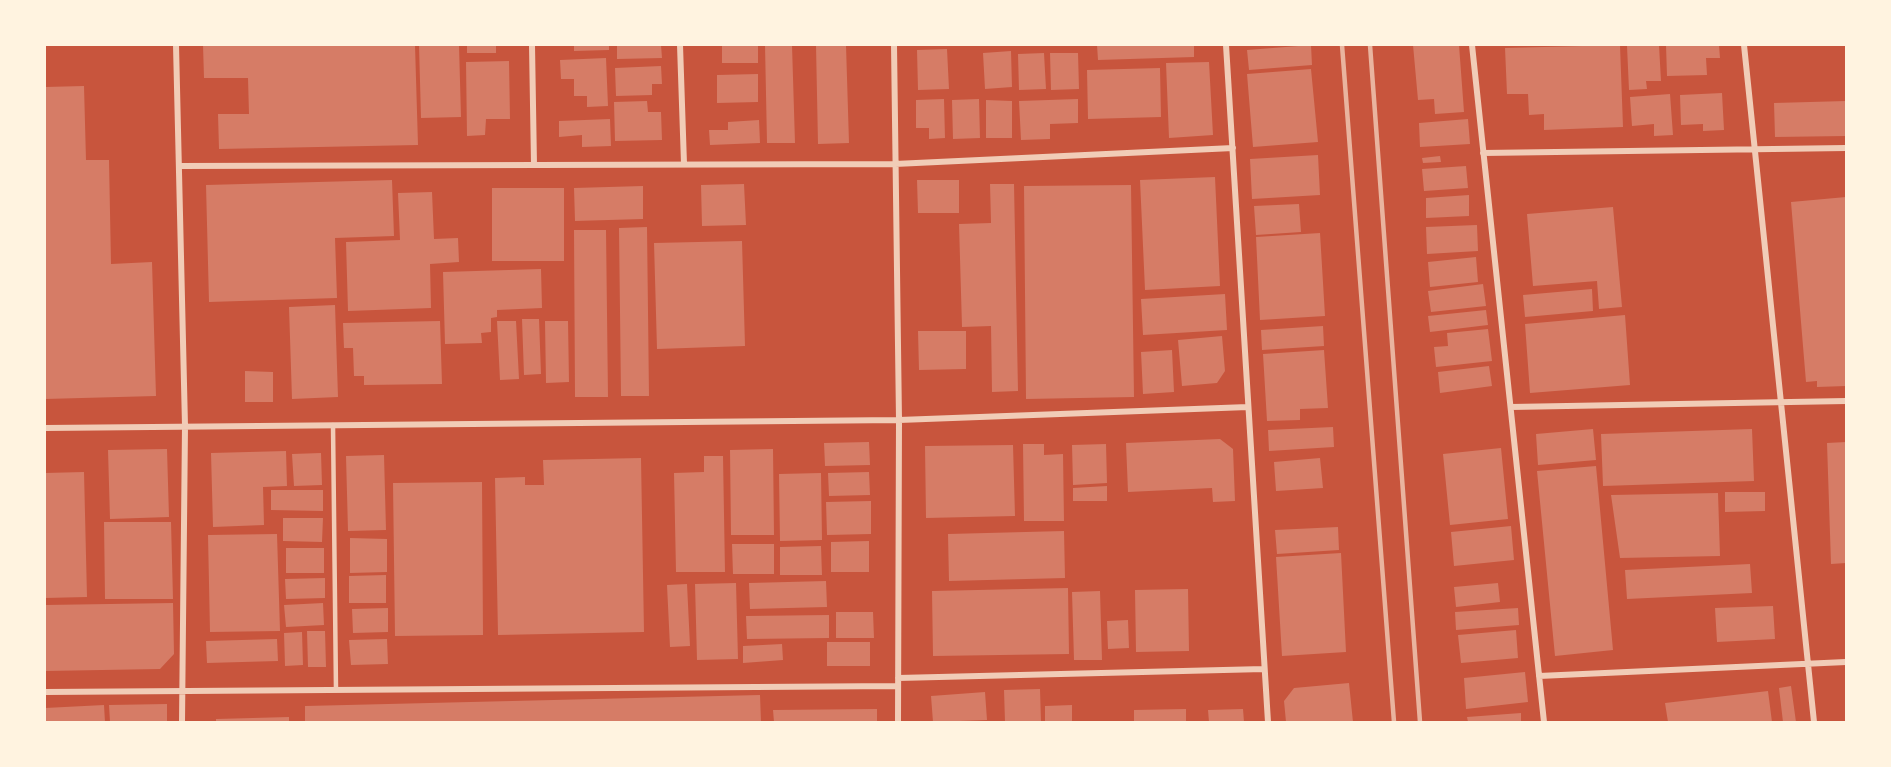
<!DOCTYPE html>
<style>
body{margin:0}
#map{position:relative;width:1891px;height:767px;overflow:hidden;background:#c8553d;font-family:Poppins,sans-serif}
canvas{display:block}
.frame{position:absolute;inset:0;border:46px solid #fff3e0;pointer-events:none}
</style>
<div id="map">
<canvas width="1891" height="767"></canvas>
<div class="frame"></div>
</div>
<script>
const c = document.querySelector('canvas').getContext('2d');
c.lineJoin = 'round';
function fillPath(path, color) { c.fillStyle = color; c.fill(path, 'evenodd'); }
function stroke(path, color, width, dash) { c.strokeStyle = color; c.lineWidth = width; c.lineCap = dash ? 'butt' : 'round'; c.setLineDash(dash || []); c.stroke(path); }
const building = new Path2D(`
 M203,45H415L418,145L219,149L218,114H249L248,78H204Z
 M419,45H459L461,117L421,118Z
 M467,45H496V53H467Z
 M574,45H609V50L574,51Z
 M617,45H661L662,58L617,59Z
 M722,45H758V63H722Z
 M765,45H792L795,143H767Z
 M816,45H846L849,143L818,144Z
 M1097,45H1194V57L1098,60Z
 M1311,45L1312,65L1249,70L1247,50Z
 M1413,45H1459L1464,112L1435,114L1434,99L1418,100Z
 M1620,45L1623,127L1544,130V114L1529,115L1528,94H1507L1505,48Z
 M1659,45L1661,81H1646L1647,89L1629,90L1627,46Z
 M1666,45H1719L1720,58H1706L1707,75L1667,76Z
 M947,49L949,89L918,90L917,50Z
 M1011,51L1012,87L985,89L983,53Z
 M1044,53L1046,89L1019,90L1018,54Z
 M1050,53H1078L1079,89L1051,90Z
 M606,58L608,106L587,107V96H574V79H561L560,60Z
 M509,61L510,119H486L485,135L467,136L466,62Z
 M1209,62L1213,135L1169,138L1166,63Z
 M661,66L662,84H652V95L616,96L615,68Z
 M1160,68L1161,117L1088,119L1087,70Z
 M1311,69L1318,142L1253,147L1247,74Z
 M758,74V102L717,103V75Z
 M84,86L86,160H109L111,264L152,262L156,396L45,399V87Z
 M1722,93L1724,130L1703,131V124L1681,125L1680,95Z
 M1670,94L1673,135L1654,136V124L1632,126L1630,97Z
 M944,99L945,138L929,139V128H916V100Z
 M979,99L980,138L953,139L952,100Z
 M1078,99V123L1050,124V139L1021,140L1019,101Z
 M986,100L1012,101V138H986Z
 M647,101L648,112H661L662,140L615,141L614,102Z
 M1846,101V136L1775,137L1774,103Z
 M610,119L611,146L582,147V135L559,137V121Z
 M1468,119L1470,144L1420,147L1419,123Z
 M759,120L760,143L710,145L709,130H728V122Z
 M1318,155L1320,195L1252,199L1250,159Z
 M1440,156L1441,162L1423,163L1422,158Z
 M1466,166L1468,188L1424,191L1422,169Z
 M1215,177L1220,286L1145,290L1140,180Z
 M392,180L394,236L335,238L337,298L209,302L206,185Z
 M917,180H959V213H918Z
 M744,184L746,225L702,226L701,185Z
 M990,184H1014L1018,391L992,392L991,326L962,327L959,224L991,223Z
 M1131,185L1134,397L1026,399L1024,186Z
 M643,186V219L575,221L574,188Z
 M492,188H564V261H492Z
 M432,192L434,239L458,238L459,262L430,264L431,308L348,311L346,242L400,240L398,193Z
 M1469,195V216L1426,218V198Z
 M1846,197V386L1817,387V381L1806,382L1791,202Z
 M1299,204L1301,232L1256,235L1254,206Z
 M1613,207L1622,307L1599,309L1597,281L1533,286L1527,214Z
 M1477,225L1478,251L1427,254L1426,227Z
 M647,227L649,396H621L619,228Z
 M574,230H606L608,397H575Z
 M1320,233L1325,316L1260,320L1256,237Z
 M742,241L745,346L657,349L654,243Z
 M1476,257L1478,282L1430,287L1428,262Z
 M541,269L542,308L497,310V317L491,318V332L481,333L482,343L445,344L443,272Z
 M1483,284L1486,306L1431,312L1428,291Z
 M1592,289L1593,311L1525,317L1523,295Z
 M1225,294L1227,330L1143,335L1141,299Z
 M335,305L338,397L292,399L289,307Z
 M1486,310L1488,325L1430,332L1428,316Z
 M1625,315L1630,385L1530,393L1525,324Z
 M522,319H539L541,374L524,375Z
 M440,321L442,384L364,385V376H354L353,348H344L343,323Z
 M497,321H516L519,379L500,380Z
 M545,321H568L569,382L546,383Z
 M1323,326L1324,346L1262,350L1261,330Z
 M1488,329L1492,361L1436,367L1434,347L1448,346L1447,333Z
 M918,331H966V369L919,370Z
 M1222,336L1225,371L1217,383L1182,386L1178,340Z
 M1172,350L1174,392L1143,394L1141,352Z
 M1324,350L1328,408L1300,409V420L1267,421L1263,354Z
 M1489,366L1492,386L1440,393L1438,372Z
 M245,371L273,372V402H245Z
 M1333,427L1334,447L1269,451L1268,430Z
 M1593,429L1596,460L1538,465L1536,434Z
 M1752,429L1754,481L1603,486L1601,434Z
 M1220,439L1233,449L1235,501L1213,502L1212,488L1128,492L1126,443Z
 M869,442L870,465L825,466L824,443Z
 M1846,442V563L1831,564L1827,443Z
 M1023,444H1044V455L1063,454L1064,521H1024Z
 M1106,444L1107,483L1073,485L1072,445Z
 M1013,445L1015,516L926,518L925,446Z
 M1501,448L1508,519L1450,525L1443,454Z
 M167,449L169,517L110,519L108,450Z
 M773,449L774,535H731L730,450Z
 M286,451L287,486L263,487L264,525L213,527L211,453Z
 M321,453L322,485L294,486L292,454Z
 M384,455L386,530L348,531L346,456Z
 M704,456H723L725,572H676L674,473L704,472Z
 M641,458L644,632L498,635L495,478L525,477V485H544L543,460Z
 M1320,458L1323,488L1276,491L1274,462Z
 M1596,466L1613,650L1555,656L1537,471Z
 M84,472L87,597L45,598V473Z
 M869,472L870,495L829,496L828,473Z
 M821,473L822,540L780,541L779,474Z
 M482,482L483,635L395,636L393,483Z
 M1107,486V501H1073V488Z
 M271,490H323V511L271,510Z
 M1725,492H1765V511L1725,512Z
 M1718,493L1720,556L1620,558L1611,495Z
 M871,501V534L827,535L826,502Z
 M283,518H323L322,542L283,541Z
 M104,522H171L173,599H105Z
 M1511,526L1514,560L1454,566L1451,532Z
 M1338,527L1339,550L1277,554L1275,530Z
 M1064,531L1065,578L949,581L948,534Z
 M277,534L280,631L210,632L208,535Z
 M350,538L387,539V572L350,573Z
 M869,541V572H831V542Z
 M732,544H774V574H733Z
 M821,546L822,575H780V547Z
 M286,548H324V573H286Z
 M1341,553L1346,652L1282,656L1276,557Z
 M1750,564L1752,593L1627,599L1625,570Z
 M386,575V603H349V576Z
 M325,578V598L286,599L285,579Z
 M826,581L827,607L750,609L749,583Z
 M736,583L738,659L697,660L695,584Z
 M1498,583L1500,602L1456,607L1454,587Z
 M687,584L690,646L670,647L667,585Z
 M1068,588L1069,654L933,656L932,591Z
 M1188,589L1189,651L1136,652L1135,590Z
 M1100,591L1102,660H1074L1072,592Z
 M173,603L174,654L160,669L45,671V605Z
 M323,603L324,625L286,627L284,605Z
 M1773,606L1775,639L1717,642L1715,608Z
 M388,608V632L353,633L352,609Z
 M1518,608L1519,625L1456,630L1455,612Z
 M836,612H873L874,638H836Z
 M829,615V638L747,639L746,616Z
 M1128,620L1129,648L1108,649L1107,621Z
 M1516,630L1518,658L1461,663L1458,635Z
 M307,631H325L326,667H308Z
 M302,632L303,665L285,666L284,633Z
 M277,639L278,661L207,663L206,641Z
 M387,639L388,664L351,665L349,640Z
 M827,642H870V666H827Z
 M782,644L783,660L743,663V646Z
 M1525,672L1528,702L1466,709L1464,678Z
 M1349,683L1353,722H1286L1284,701L1294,688Z
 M1791,686L1796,722H1783L1779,688Z
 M1040,689L1041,722H1005L1004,690Z
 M1768,691L1772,722H1668L1665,703Z
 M985,692L987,720L933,722L931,696Z
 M760,695L761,722H305V706Z
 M167,704V722H110L109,705Z
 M104,705L105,722H45V708Z
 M1072,705V722H1045V706Z
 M877,709V722H774L773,710Z
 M1186,709V722H1134V710Z
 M1243,709L1244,722H1209L1208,710Z
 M1521,713V722H1468L1467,717Z
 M289,717V722H216V719Z`);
const service = new Path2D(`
 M333,425L336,690`);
const minor = new Path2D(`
 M176,45L185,426L182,722
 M532,45L534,165
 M680,45L684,164
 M894,45L899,420L898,722
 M1226,45L1268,722
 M1472,45L1544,722
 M1744,45L1814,722
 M1483,153L1846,148
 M179,166L895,164L1233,148
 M1511,407L1846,401
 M45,428L899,420L1248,407
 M1539,676L1846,662
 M898,678L1264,669
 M45,692L898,686`);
const rail = new Path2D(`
 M1342,45L1394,722
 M1370,45L1420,722`);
fillPath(building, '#d67c66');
stroke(service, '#f1ccb7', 4.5);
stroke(minor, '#f1ccb7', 6);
stroke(rail, '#e9b49f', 4.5);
</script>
